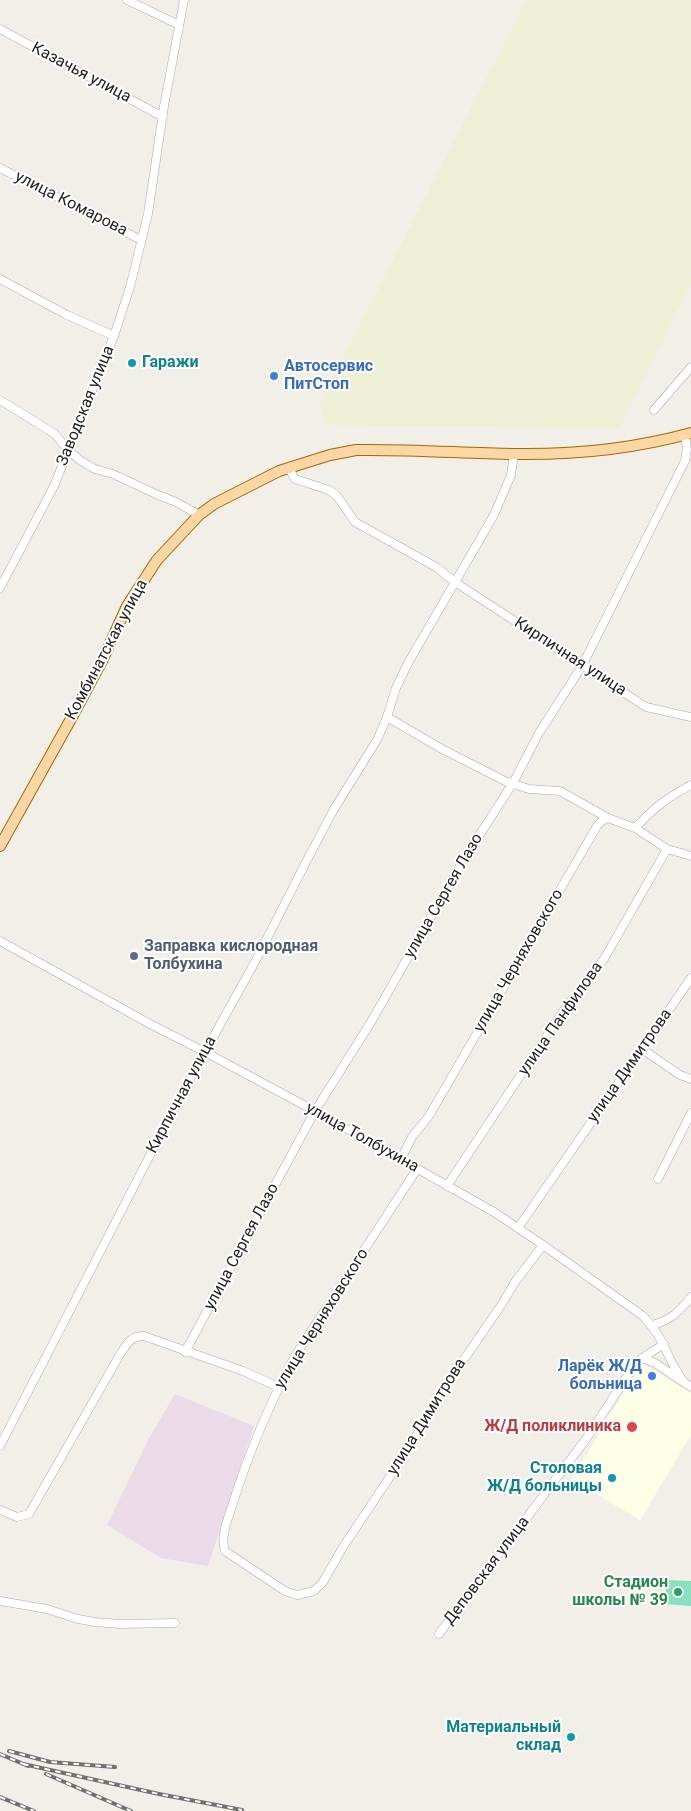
<!DOCTYPE html>
<meta charset="utf-8">
<style>
body{margin:0}
canvas{display:block;background:#f2efe9}
</style>
<canvas width="691" height="1811"></canvas>
<script>
const c = document.querySelector('canvas').getContext('2d');
c.lineJoin = 'round';
function fillPath(path, color) { c.fillStyle = color; c.fill(path, 'evenodd'); }
function stroke(path, color, width, dash) { c.strokeStyle = color; c.lineWidth = width; c.lineCap = dash ? 'butt' : 'round'; c.setLineDash(dash || []); c.stroke(path); }
function write(font, color, halo, rows, align = 'center') {
  c.font = font + ' Roboto,sans-serif'; c.lineWidth = 4; c.setLineDash([]); c.textBaseline = 'middle'; c.strokeStyle = halo; c.fillStyle = color; for (const [text, x, y, turn = 0] of rows) {
    c.save(); c.translate(x, y); c.rotate((+turn || 0) * Math.PI / 180); c.textAlign = isNaN(turn) ? turn : align; if (halo) c.strokeText(text, 0, 0); c.fillText(text, 0, 0); c.restore();
  }
}
const industrial = new Path2D(`
 M175,1394L254,1426L208,1566L161,1558L107,1525L148,1440Z`);
const education = new Path2D(`
 M641,1363L691,1393V1435L640,1520L572,1479Z`);
const farmland = new Path2D(`
 M526,0H691V284L620,428L325,425L320,403Z`);
const pitch = new Path2D(`
 M667,1580L691,1581V1606L665,1604Z`);
const minor = new Path2D(`
 M127,0L179,25
 M0,29L163,117
 M0,168L141,240
 M0,279L65,314L114,336
 M0,400L55,434L68,450L81,461L95,469L113,474L158,495L176,502L199,515
 M654,410L691,367
 M289,468L295,479L329,490L337,496L355,522L436,567L455,582L646,707L691,717
 M0,588L54,486L114,336L130,287L148,214L164,106L184,0
 M387,717L442,749L505,781L529,789L560,791L608,818L635,828L667,849L691,856
 M635,828C654,808 666,798 691,785
 M0,941L150,1024L205,1052L315,1111L494,1212L543,1245L643,1316C651,1325 659,1335 664,1346C670,1359 675,1371 684,1382
 M642,1049L680,1075L691,1079
 M401,1159L412,1137L429,1116L597,826L602,821L608,818
 M417,1169L295,1356C270,1403 249,1452 233,1503C228,1519 220,1536 225,1551L285,1591L297,1595L314,1591L323,1582L343,1547L413,1442L436,1400L502,1304L515,1282L543,1245
 M658,1179L691,1113
 M447,1186L566,1007L604,959L667,849
 M518,1228L691,978
 M652,1325C671,1320 678,1313 691,1297
 M185,1352L315,1111L371,1022L464,859L513,783L539,733L582,666L685,461L687,449L685,435
 M642,1358L655,1363L691,1387
 M0,1446L180,1097L256,960L305,864L334,809L377,740L387,717L396,688L408,663L494,515L511,475L514,454
 M0,1510L17,1517L29,1514L119,1356C126,1346 130,1335 144,1336L243,1371L279,1387
 M0,1601L47,1609L78,1619L95,1622L119,1624L175,1623
 M439,1634L586,1439L626,1378L642,1358L664,1344`);
const major = new Path2D(`
 M0,846L72,717L103,659L127,606L157,560L199,515L214,504L279,471L330,455L356,450C408,449 460,453 513,454C573,455 633,449 691,433`);
const rail = new Path2D(`
 M9,1751L50,1762L115,1767
 M0,1754L28,1766
 M23,1764L159,1794L242,1810
 M46,1774L131,1811
 M0,1797L34,1811`);
const markers = [
 [132,363,5,"#0f9aa8"],
 [274,376,5,"#3f7fe0"],
 [134,956,5,"#5c6f8a"],
 [652,1376,5,"#3f7fe0"],
 [632,1427,6,"#e0444e"],
 [612,1478,5,"#0f9aa8"],
 [678,1592,5,"#2e9e5b"],
 [571,1737,5,"#0f9aa8"]
];
const streetNames = [
 ["Казачья улица",81,73,28],
 ["улица Комарова",71,204,27],
 ["Заводская улица",86,406,-68],
 ["Комбинатская улица",107,650,-62],
 ["Кирпичная улица",570,657,33],
 ["улица Сергея Лазо",444,896,-60],
 ["улица Черняховского",519,961,-60],
 ["улица Панфилова",561,1019,-55],
 ["улица Димитрова",630,1066,-55],
 ["Кирпичная улица",182,1095,-62],
 ["улица Толбухина",362,1138,29],
 ["улица Сергея Лазо",242,1247,-62],
 ["улица Черняховского",322,1319,-58],
 ["улица Димитрова",427,1417,-58],
 ["Деповская улица",487,1571,-53]
];
const cultureNames = [
 ["Гаражи",142,363,"left"],
 ["Столовая",602,1469],
 ["Ж/Д больницы",602,1487],
 ["Материальный",561,1728],
 ["склад",561,1746]
];
const shopNames = [
 ["Автосервис",284,367],
 ["ПитСтоп",284,385],
 ["Ларёк Ж/Д",642,1367,"right"],
 ["больница",642,1385,"right"]
];
const serviceNames = [
 ["Заправка кислородная",144,947],
 ["Толбухина",144,965]
];
const healthNames = [
 ["Ж/Д поликлиника",621,1427]
];
const leisureNames = [
 ["Стадион",668,1583],
 ["школы № 39",668,1601]
];
fillPath(industrial, '#ebdbe8');
fillPath(education, '#ffffe5');
fillPath(farmland, '#eef0d5');
fillPath(pitch, '#88e0be');
stroke(minor, '#a9a9a9', 9);
stroke(major, '#a06b00', 12);
stroke(minor, '#fff', 8);
stroke(major, '#fcd6a4', 10);
stroke(rail, '#707070', 4);
stroke(rail, '#fff', 2, [5.5]);
for (const [x, y, r, color] of markers) { const dot = new Path2D(); dot.arc(x, y, r, 0, 2 * Math.PI); c.fillStyle = color; c.fill(dot); stroke(dot, '#fff', 2); }
write('16px', '#222', '#fff', streetNames);
write('bold 16px', '#0d838f', '#fff', cultureNames, 'right');
write('bold 16px', '#366cbe', '#fff', shopNames, 'left');
write('bold 16px', '#4e5e75', '#fff', serviceNames, 'left');
write('bold 16px', '#be3a42', '#fff', healthNames, 'right');
write('bold 16px', '#27864d', '#fff', leisureNames, 'right');
</script>
